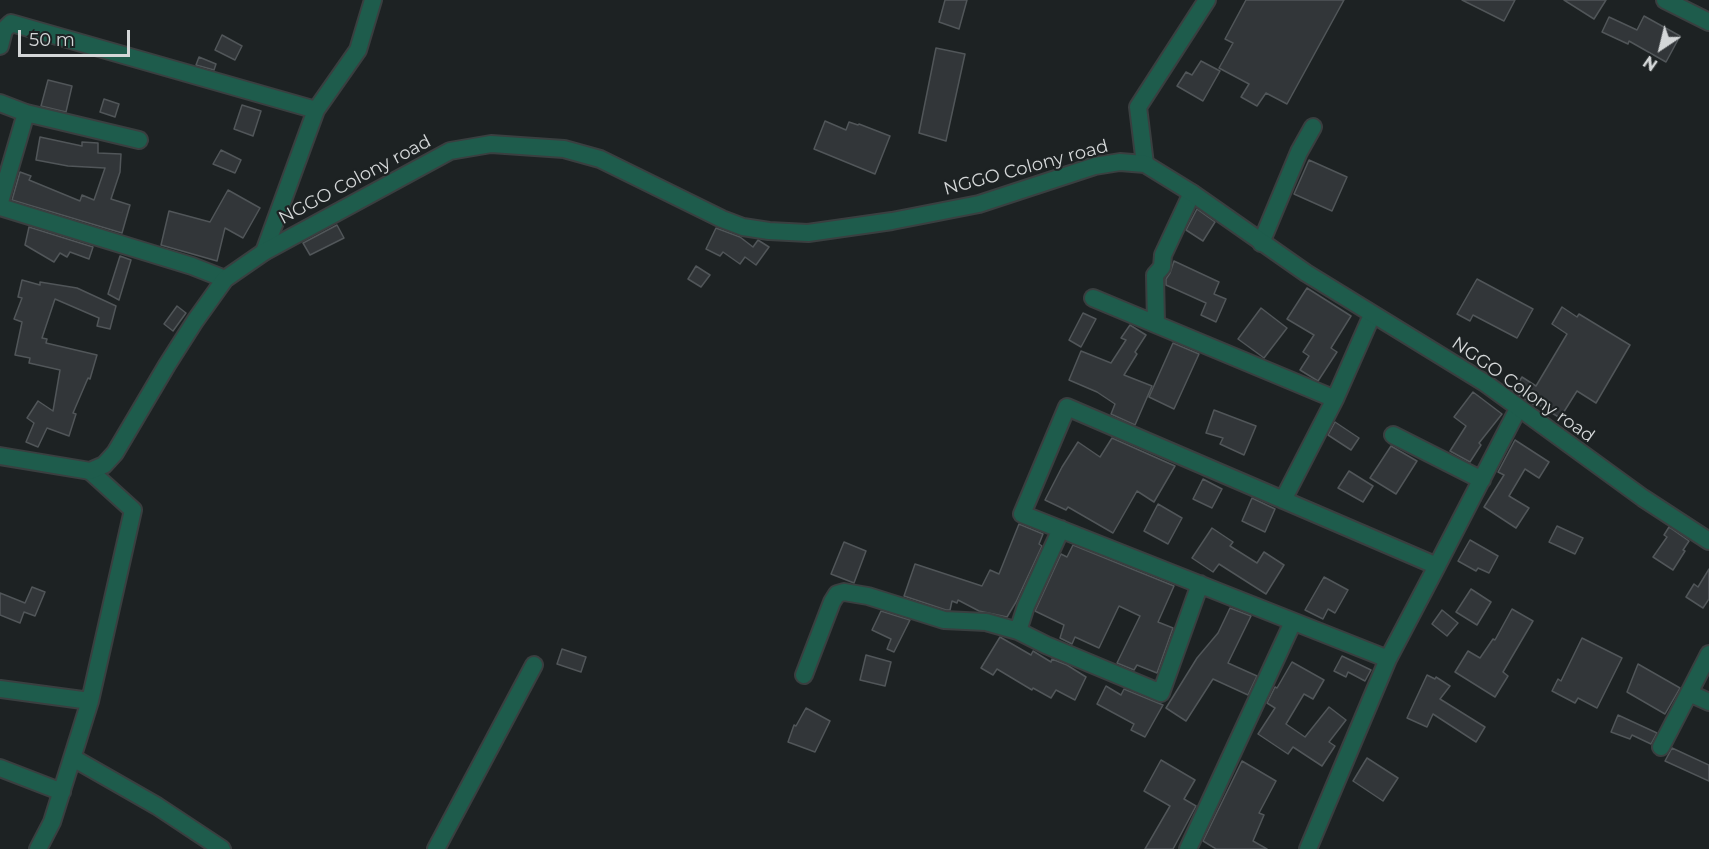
<!DOCTYPE html>
<style>
body{margin:0}
#map{position:relative;width:1709px;height:849px;overflow:hidden;background:#1d2223;font-family:Montserrat,sans-serif}
canvas{display:block}
.north{position:absolute;left:1631px;top:18px;width:60px;height:60px;-webkit-text-stroke:4px #1d2223;paint-order:stroke;rotate:215deg;font-size:16px;font-weight:700;line-height:24px;text-align:center;color:#d4d7d8}
.north::after{content:'';display:block;margin:auto;width:21px;height:27px;background:#d4d7d8;clip-path:polygon(50% 0,100% 100%,50% 72%,0 100%)}
.scale{position:absolute;left:18px;top:30px;width:112px;height:27px;box-sizing:border-box;border:3px solid #d4d7d8;border-top:0;padding-left:8px;font-size:18px;line-height:21px;white-space:nowrap;color:#d4d7d8;-webkit-text-stroke:4px #1d2223;paint-order:stroke}
</style>
<div id="map">
<canvas width="1709" height="849"></canvas>
<div class="north">N</div>
<div class="scale">50 m</div>
</div>
<script>
const c = document.querySelector('canvas').getContext('2d');
c.lineJoin = 'round';
function fillPath(path, color) { c.fillStyle = color; c.fill(path, 'evenodd'); }
function stroke(path, color, width, dash) { c.strokeStyle = color; c.lineWidth = width; c.lineCap = dash ? 'butt' : 'round'; c.setLineDash(dash || []); c.stroke(path); }
function write(font, color, halo, rows, align = 'center') {
  c.font = font + ' Montserrat,sans-serif'; c.lineWidth = 4.5; c.setLineDash([]); c.textBaseline = 'middle'; c.strokeStyle = halo; c.fillStyle = color; for (const [text, x, y, turn = 0] of rows) {
    c.save(); c.translate(x, y); c.rotate((+turn || 0) * Math.PI / 180); c.textAlign = isNaN(turn) ? turn : align; if (halo) c.strokeText(text, 0, 0); c.fillText(text, 0, 0); c.restore();
  }
}
const building = new Path2D(`
 M945,0H967L959,29L939,22Z
 M1246,0H1344L1287,104L1266,93L1257,106L1241,97L1249,84L1219,68L1233,43L1225,39Z
 M1462,0H1515L1504,21Z
 M1564,0H1606L1594,19Z
 M1644,16L1680,36L1666,62L1629,41L1628,44L1602,32L1609,17L1637,30Z
 M222,35L242,46L235,60L215,50Z
 M936,48L965,54L946,141L919,133Z
 M199,57L216,64L214,70L196,65Z
 M1201,61L1220,71L1203,101L1177,86L1186,72L1192,75Z
 M48,80L72,86L66,112L41,106Z
 M104,99L119,104L115,117L100,112Z
 M242,105L261,111L253,136L234,129Z
 M825,121L846,130L849,122L858,125L859,124L890,136L875,174L814,149Z
 M40,137L82,146V142L98,143V153L121,154L120,172L111,199L130,205L122,233L12,200L20,172L31,176L29,180L80,201L82,195L94,200L105,168L68,166L36,160Z
 M221,150L241,160L235,173L213,164Z
 M1309,160L1347,177L1332,211L1294,194Z
 M228,190L260,208L243,238L225,228L217,261L161,245L169,211L210,222Z
 M1197,209L1215,222L1203,241L1186,230Z
 M337,225L344,238L310,255L303,243Z
 M29,227L93,247L89,259L70,252L67,257L60,253L54,262L25,245Z
 M716,228L740,237L753,247L758,240L769,247L756,265L745,257L740,264L723,252L720,256L706,249Z
 M120,256L131,260L119,300L108,294Z
 M1174,261L1219,282L1214,294L1226,299L1216,322L1201,315L1206,303L1166,285V279L1170,273Z
 M696,266L710,275L701,287L688,279Z
 M1477,279L1533,309L1517,338L1473,315L1470,321L1457,314Z
 M22,280L40,285V282L77,288L116,306L110,329L97,326L99,318L55,299L42,338L47,339L46,343L97,355L90,379L88,378L73,413L76,414L69,436L47,428L38,447L26,442L34,423L27,418L38,401L53,411L60,370L29,363L30,358L15,355L22,322L14,319L22,298L18,297Z
 M1307,288L1351,316L1331,348L1337,352L1318,381L1300,370L1309,356L1303,352L1314,335L1287,319Z
 M177,306L186,313L173,331L164,324Z
 M1562,307L1577,317L1579,314L1630,345L1596,403L1577,391L1560,418L1536,403L1535,406L1513,391L1522,377L1536,386L1567,334L1552,324Z
 M1261,308L1287,328L1264,358L1238,339Z
 M1083,313L1096,319L1081,347L1069,340Z
 M1130,325L1146,335L1135,352L1137,354L1124,375L1152,386L1135,425L1111,414L1115,404L1097,392L1069,380L1081,351L1111,363L1126,340L1121,338Z
 M1173,343L1199,354L1174,409L1149,397Z
 M1473,392L1502,414L1479,443L1481,445L1470,462L1450,451L1466,426L1454,417Z
 M1214,410L1256,426L1244,455L1220,444L1223,438L1206,433Z
 M1335,422L1359,438L1351,450L1328,435Z
 M1112,438L1175,466L1154,502L1137,491L1113,533L1068,507L1066,510L1045,500L1062,467L1078,442L1100,457Z
 M1515,440L1549,462L1539,478L1525,469L1509,496L1529,508L1516,528L1484,507L1504,475L1498,472Z
 M1391,446L1417,461L1396,494L1370,478Z
 M1349,471L1373,486L1363,502L1338,488Z
 M1203,479L1222,489L1212,508L1193,499Z
 M1252,498L1275,509L1265,532L1242,521Z
 M1158,504L1182,518L1168,544L1144,531Z
 M1019,524L1043,534L1039,544L1042,546L1016,602L1007,617L979,611L958,600L957,603L952,601L950,610H946L904,596L915,564L982,586L990,570L999,574Z
 M1557,526L1583,538L1575,554L1549,542Z
 M1669,527L1689,541L1683,550L1685,551L1673,570L1653,557L1667,537L1664,535Z
 M1212,528L1233,542L1230,546L1257,563L1264,552L1284,565L1266,594L1219,564L1213,572L1192,558Z
 M1470,540L1498,556L1489,573L1478,568L1476,571L1458,561Z
 M844,542L866,551L854,583L831,574Z
 M1073,545L1174,586L1158,622L1173,628L1157,673L1137,665L1134,670L1117,663L1140,616L1119,606L1099,648L1075,637L1072,644L1060,638L1064,625L1035,611L1061,554L1067,557Z
 M1709,569V599L1703,608L1686,597L1694,584L1698,587Z
 M1324,577L1348,590L1335,613L1328,609L1323,619L1305,610Z
 M32,587L45,592L35,616L24,612L20,623L0,615V593L25,603Z
 M1471,589L1491,602L1477,625L1456,612Z
 M1230,608L1251,616L1228,663L1257,676L1248,695L1213,679L1186,721L1166,708L1197,658L1218,633Z
 M1512,609L1533,621L1503,672L1508,676L1495,697L1455,672L1468,651L1480,658L1493,639L1495,640Z
 M1442,610L1458,623L1447,636L1432,624Z
 M881,611L910,620L894,652L887,649L891,639L872,630Z
 M1000,637L1031,655L1033,651L1051,662L1052,659L1067,665L1086,677L1075,700L1056,690L1051,698L1033,688L1032,690L997,669L993,675L981,668Z
 M1582,638L1622,658L1597,708L1578,698L1575,703L1552,691L1558,679L1561,681Z
 M562,649L586,657L581,672L557,664Z
 M866,655L891,662L885,686L860,680Z
 M1342,656L1371,670L1365,681L1348,672L1346,677L1334,671Z
 M1292,662L1324,680L1313,699L1304,694L1286,724L1305,737L1329,707L1346,720L1329,742L1335,746L1322,766L1293,747L1288,754L1258,734L1275,708L1267,703L1275,687L1277,688Z
 M1638,664L1680,688L1665,714L1627,692Z
 M1427,675L1435,679L1436,677L1450,686L1440,699L1485,727L1476,742L1433,714L1427,727L1407,718Z
 M1106,686L1121,695L1124,689L1163,705L1145,737L1131,730L1134,724L1097,704Z
 M806,708L830,721L815,752L788,742L794,725L796,726Z
 M1618,715L1657,733L1651,744L1632,735L1630,739L1611,732Z
 M1672,748L1709,765V781L1665,761Z
 M1367,758L1398,778L1383,801L1353,781Z
 M1161,760L1195,780L1184,799L1196,806L1173,849H1145L1170,806L1144,791Z
 M1242,761L1276,781L1259,813L1264,815L1253,841L1267,849H1216L1203,841Z`);
const minor = new Path2D(`
 M1665,0L1709,22
 M0,46L4,30L11,23L316,110
 M0,103L26,113L139,140
 M1145,164L1138,107L1207,0
 M0,202L26,113
 M0,207L192,266L225,279
 M1261,243L1299,152L1313,127
 M264,252L316,110L358,50L373,0
 M1093,298L1335,399L1372,315
 M1156,324L1155,275L1162,267L1163,255L1192,193
 M1393,435L1482,480
 M1283,500L1335,399
 M1437,566L1067,407L1022,514L1388,659C1432,576 1475,493 1518,409
 M1018,631L1026,606L1061,529
 M1709,654L1689,693L1709,702
 M804,675L832,602L837,594L844,592L868,596L944,620L986,622L1018,631L1046,645L1161,693L1200,584
 M0,689L90,701
 M1661,747L1689,693
 M73,758L157,806L222,849
 M0,768L62,792
 M38,849L52,822L90,701L133,510L90,471
 M436,849L534,665
 M1188,849L1293,622
 M1308,849L1388,659`);
const tertiary = new Path2D(`
 M0,456L90,471L104,465L115,453L167,365L195,321L225,279L264,252L450,151L491,144L564,149L600,159L722,219L743,227L769,231L808,233L892,221L979,204L1095,166L1120,162L1145,164L1192,193L1306,273L1485,383L1643,498L1709,541`);
const streetNames = [
 ["NGGO Colony road",1026,168,-15],
 ["NGGO Colony road",355,180,-28],
 ["NGGO Colony road",1523,390,35]
];
fillPath(building, '#323639');
stroke(building, '#515659', 1.5);
stroke(minor, '#3a3f40', 20);
stroke(tertiary, '#3a3f40', 20);
stroke(minor, '#1e5c4c', 16);
stroke(tertiary, '#1e5c4c', 16);
write('18px', '#d4d7d8', '#1d2223', streetNames);
</script>
